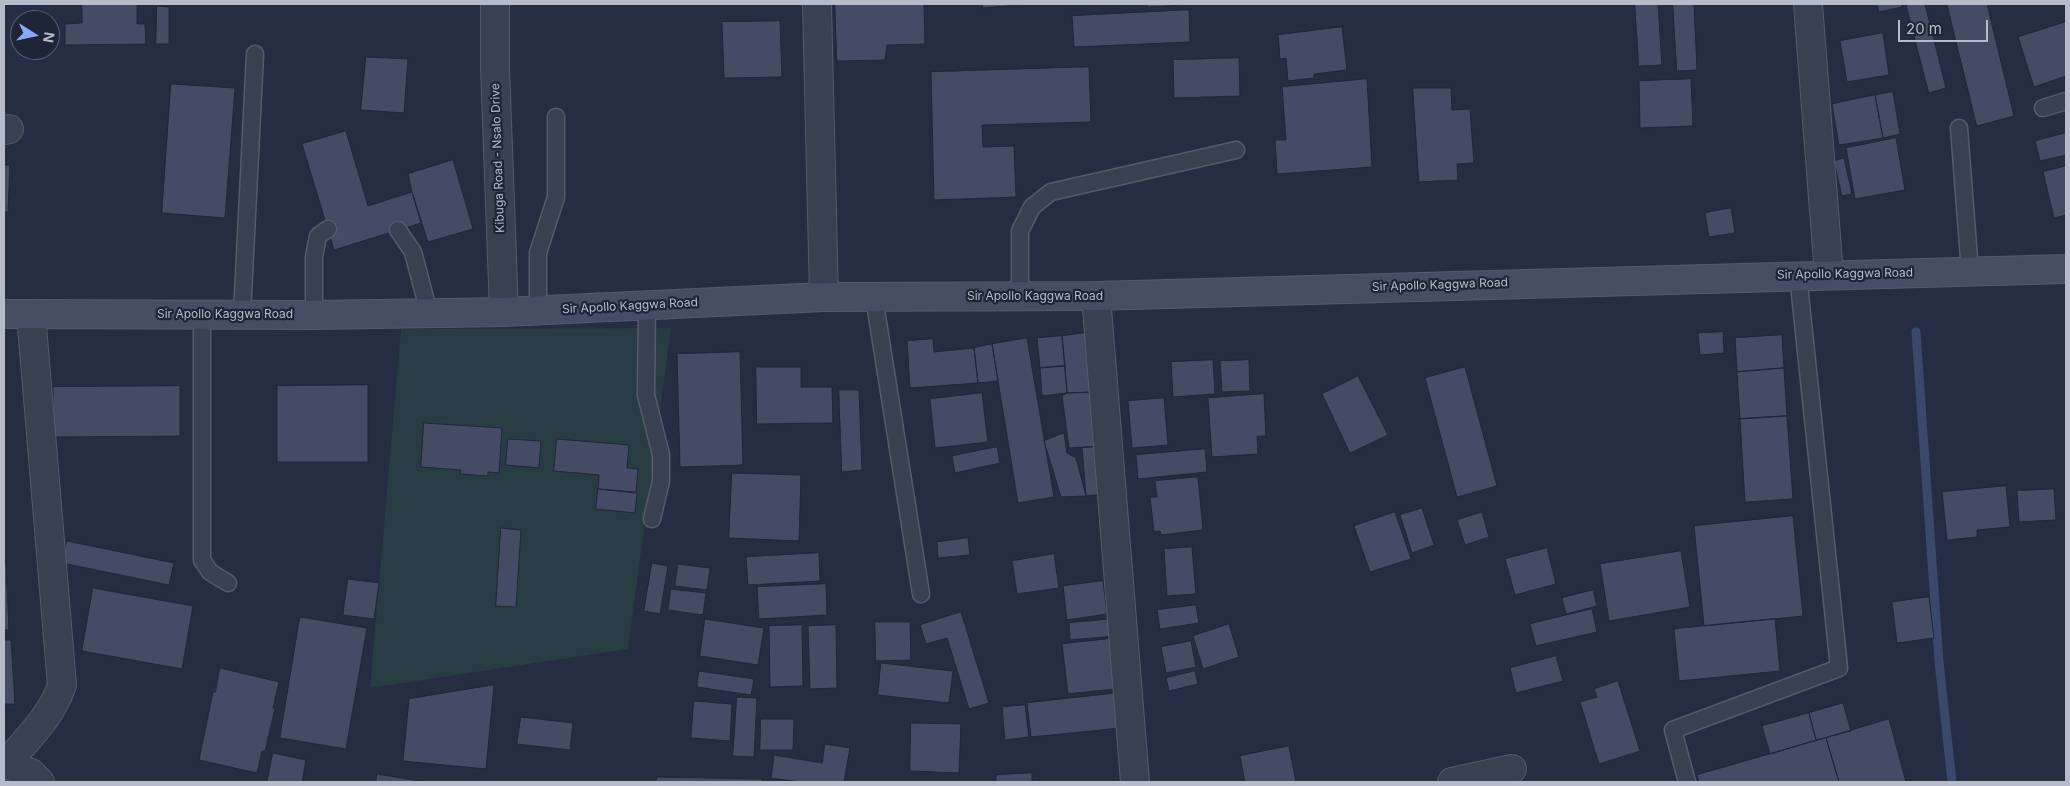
<!DOCTYPE html>
<style>
body{margin:0}
#map{position:relative;width:2070px;height:786px;overflow:hidden;background:#252d42;font-family:Inter,sans-serif}
canvas{display:block}
.frame{position:absolute;inset:0;border:5px solid #b6bbcb;pointer-events:none}
.north{position:absolute;left:10px;top:10px;width:50px;height:50px;box-sizing:border-box;background:#1e2537;border:1px solid #5b6172;border-radius:50%;rotate:100deg;font-size:14px;font-weight:700;line-height:20px;text-align:center;color:#b6bbcb}
.north::after{content:'';display:block;margin:auto;width:18px;height:22px;background:#8aa7fc;clip-path:polygon(50% 0,100% 100%,50% 72%,0 100%)}
.scale{position:absolute;left:1898px;top:20px;width:90px;height:22px;box-sizing:border-box;border:2px solid #b6bbcb;border-top:0;padding-left:6px;font-size:15px;line-height:18px;white-space:nowrap;color:#b6bbcb;-webkit-text-stroke:4px #1e2537;paint-order:stroke}
</style>
<div id="map">
<canvas width="2070" height="786"></canvas>
<div class="frame"></div>
<div class="north">N</div>
<div class="scale">20 m</div>
</div>
<script>
const c = document.querySelector('canvas').getContext('2d');
c.lineJoin = 'round';
function fillPath(path, color) { c.fillStyle = color; c.fill(path, 'evenodd'); }
function stroke(path, color, width, dash) { c.strokeStyle = color; c.lineWidth = width; c.lineCap = dash ? 'butt' : 'round'; c.setLineDash(dash || []); c.stroke(path); }
function write(font, color, halo, rows, align = 'center') {
  c.font = font + ' Inter,sans-serif'; c.lineWidth = 4.5; c.setLineDash([]); c.textBaseline = 'middle'; c.strokeStyle = halo; c.fillStyle = color; for (const [text, x, y, turn = 0] of rows) {
    c.save(); c.translate(x, y); c.rotate((+turn || 0) * Math.PI / 180); c.textAlign = isNaN(turn) ? turn : align; if (halo) c.strokeText(text, 0, 0); c.fillText(text, 0, 0); c.restore();
  }
}
const green = new Path2D(`
 M671,328L628,649L370,688L401,329Z`);
const stream = new Path2D(`
 M1916,332L1939,662L1952,782`);
const building = new Path2D(`
 M82,4H137V24H145L146,44L65,45V24L82,23Z
 M835,4H924L925,44L887,45L885,60L837,61Z
 M983,4H1019V5L983,8Z
 M1148,4H1184V5L1148,7Z
 M1635,4H1658L1662,65L1639,66Z
 M1673,4H1694L1697,70L1677,71Z
 M1877,4H1901L1902,7L1879,12Z
 M1906,4H1925L1946,88L1929,93Z
 M1947,4H1987L2014,116L1977,126Z
 M157,6L169,7V44H156Z
 M1189,10L1190,42L1074,47L1072,16Z
 M780,21L782,77L724,78L722,22Z
 M2066,22V76L2034,87L2018,37Z
 M1342,27L1347,70L1314,74V78L1288,81L1286,58L1280,59L1278,35Z
 M1883,33L1889,75L1847,82L1840,41Z
 M366,57L408,59L404,113L361,110Z
 M1239,58L1240,96L1174,98L1173,60Z
 M1089,67L1091,122L982,125L983,147L1014,146L1016,197L934,200L931,72Z
 M1367,79L1372,167L1277,174L1275,140H1286L1282,87Z
 M1691,79L1693,126L1640,128L1639,81Z
 M171,84L235,88L225,218L162,213Z
 M1413,88H1451L1452,110L1470,109L1474,163L1457,164L1458,180L1419,182Z
 M1893,92L1900,134L1883,138L1875,95Z
 M1875,95L1883,138L1839,145L1832,104Z
 M346,131L368,206L412,192L421,223L334,250L302,144Z
 M2066,133V155L2040,161L2035,141Z
 M1896,138L1905,190L1855,199L1846,148Z
 M1844,158L1852,194L1842,196L1834,161Z
 M453,160L473,229L428,242L412,192L408,174Z
 M4,165H10L8,212H4Z
 M2066,166V215L2054,218L2043,172Z
 M1731,208L1735,233L1709,237L1705,213Z
 M1091,332L1099,392L1067,393L1062,336Z
 M1723,332L1724,353L1700,355L1698,333Z
 M1782,335L1784,368L1737,372L1735,338Z
 M1062,336L1065,366L1040,368L1037,338Z
 M1027,338L1054,497L1018,503L992,344Z
 M933,339L934,352L974,348L978,383L910,388L907,341Z
 M992,344L998,381L978,383L974,348Z
 M740,352L743,465L680,467L677,354Z
 M1213,360L1215,394L1173,397L1171,362Z
 M1249,360L1250,391L1222,392L1220,361Z
 M1065,366L1067,393L1042,396L1040,368Z
 M756,367H801V387H832L833,423L757,424Z
 M1465,367L1497,486L1457,497L1425,378Z
 M1784,368L1787,416L1740,419L1737,372Z
 M1358,376L1388,435L1350,453L1322,394Z
 M368,385V462H277V386Z
 M180,386V436L53,437V387Z
 M839,390H859L862,470L842,472Z
 M1099,392L1103,446L1069,448L1062,396L1067,393Z
 M982,393L988,442L935,448L930,399Z
 M1264,394L1266,436H1257L1258,454L1212,457L1208,398Z
 M1164,398L1168,445L1132,448L1128,401Z
 M1787,416L1793,499L1745,502L1740,419Z
 M424,423L502,428L499,473L488,472V476L460,474L461,470L421,467Z
 M1064,433L1067,453L1076,458L1086,496L1061,497L1044,441Z
 M508,439L541,441L539,468L506,465Z
 M557,439L629,445L627,468L638,469L636,492L598,489L599,475L554,471Z
 M1103,446L1106,494L1086,496L1082,448Z
 M997,447L1000,463L955,473L952,456Z
 M1205,449L1207,472L1138,479L1136,455Z
 M732,473L801,475L799,541L729,538Z
 M1198,477L1203,530L1161,535L1160,531L1154,532L1150,497H1157L1155,481Z
 M2006,486L2010,527L1977,530V537L1947,540L1942,492Z
 M598,489L637,493L635,513L596,509Z
 M2054,489L2056,520L2019,522L2017,491Z
 M1422,508L1434,545L1412,553L1400,515Z
 M1395,512L1411,559L1370,572L1354,526Z
 M1482,512L1489,537L1465,545L1457,520Z
 M1793,516L1803,616L1704,626L1694,526Z
 M501,528L521,530L516,607L496,606Z
 M968,538L970,555L938,558L937,542Z
 M67,541L174,563L169,585L62,563Z
 M1192,547L1196,594L1167,596L1164,549Z
 M1547,548L1556,584L1515,595L1505,559Z
 M1681,551L1690,607L1609,621L1600,564Z
 M819,553L820,581L748,585L746,557Z
 M1054,554L1059,588L1017,594L1012,561Z
 M652,563L668,566L660,614L644,611Z
 M4,564H6L9,630H4Z
 M678,564L710,568L707,590L675,586Z
 M348,579L379,583L374,619L343,615Z
 M1103,581L1107,614L1067,620L1063,586Z
 M826,584L827,615L759,619L757,587Z
 M93,588L193,606L182,669L82,651Z
 M671,589L706,593L703,615L668,610Z
 M1593,590L1597,606L1566,614L1562,598Z
 M1929,597L1934,638L1897,643L1892,602Z
 M1196,605L1199,623L1160,629L1157,610Z
 M1592,609L1597,632L1536,646L1530,624Z
 M961,612L989,703L969,709L947,638L926,644L920,625Z
 M300,617L367,628L346,749L280,738Z
 M705,619L764,628L758,665L700,656Z
 M1113,619L1114,636L1070,640L1069,623Z
 M1775,619L1780,671L1679,681L1674,629Z
 M875,622H910L911,660L876,661Z
 M1229,624L1239,657L1203,669L1193,636Z
 M802,625L803,686L770,687L769,626Z
 M836,625L837,688L810,689L808,626Z
 M1117,638L1123,688L1068,694L1062,644Z
 M4,640H11L15,704H4Z
 M1191,641L1196,667L1166,673L1161,647Z
 M1556,656L1563,681L1516,693L1510,668Z
 M881,663L953,671L949,703L878,695Z
 M220,668L279,682L273,708L275,709L265,751H262L257,773L199,760L213,692H215Z
 M699,671L754,679L751,695L697,687Z
 M1195,671L1198,684L1169,691L1166,678Z
 M1618,681L1640,751L1599,764L1580,702L1597,697L1594,689Z
 M494,685L486,769L403,761L409,699Z
 M1118,693L1121,728L1031,737L1027,703Z
 M737,697L757,698L754,757L733,756Z
 M694,701L732,704L730,741L691,738Z
 M1843,703L1851,731L1816,740L1809,713Z
 M1025,705L1029,737L1005,740L1002,707Z
 M1809,713L1816,740L1770,754L1762,726Z
 M521,717L573,723L570,750L517,744Z
 M761,719H794L793,750H760Z
 M1889,719L1906,782H1839L1826,738Z
 M911,723L961,724L959,773L910,771Z
 M1826,738L1839,782H1699L1697,775Z
 M825,744L850,748L844,782H800L771,778L774,755L822,763Z
 M1289,746L1296,782H1245L1240,756Z
 M273,753L306,760L302,782H267Z
 M1032,773V782H996V775Z
 M377,774L426,782H376Z
 M657,777L762,779V782H656Z`);
const lane = new Path2D(`
 M2043,108L2066,101
 M1959,128L1970,272
 M398,230L413,252L429,313
 M874,297L921,594
 M1020,297V231L1032,207L1051,192L1236,150
 M647,305L646,395L661,455V481L652,519
 M538,310V253L556,197V117
 M202,314V560L210,572L228,583
 M242,315L255,54
 M314,315V257L318,236L328,229
 M1687,782L1673,730L1839,668L1798,275`);
const street = new Path2D(`
 M495,4V67L504,312
 M817,4L824,297
 M1808,4L1829,275
 M4,130L9,129
 M1096,296L1135,782
 M4,764L31,773L40,782
 M6,764C26,740 52,716 62,685L31,314
 M1452,782L1512,769`);
const secondary = new Path2D(`
 M4,314L314,315L504,312L824,297L1096,296L2066,269`);
const streetNames = [
 ["Kibuga Road - Nsalo Drive",498,158,-92],
 ["Sir Apollo Kaggwa Road",1845,274,-1],
 ["Sir Apollo Kaggwa Road",1440,285,-2],
 ["Sir Apollo Kaggwa Road",1035,296],
 ["Sir Apollo Kaggwa Road",630,306,-3],
 ["Sir Apollo Kaggwa Road",225,314]
];
fillPath(green, '#273c43');
stroke(stream, '#3a486b', 9);
fillPath(building, '#434c64');
stroke(building, '#202738', 1);
stroke(lane, '#545b6b', 19);
stroke(street, '#545b6b', 30);
stroke(secondary, '#545b6b', 30);
stroke(lane, '#394051', 16);
stroke(street, '#394051', 28);
stroke(secondary, '#474e64', 28);
write('12px', '#b6bbcb', '#1e2537', streetNames);
</script>
